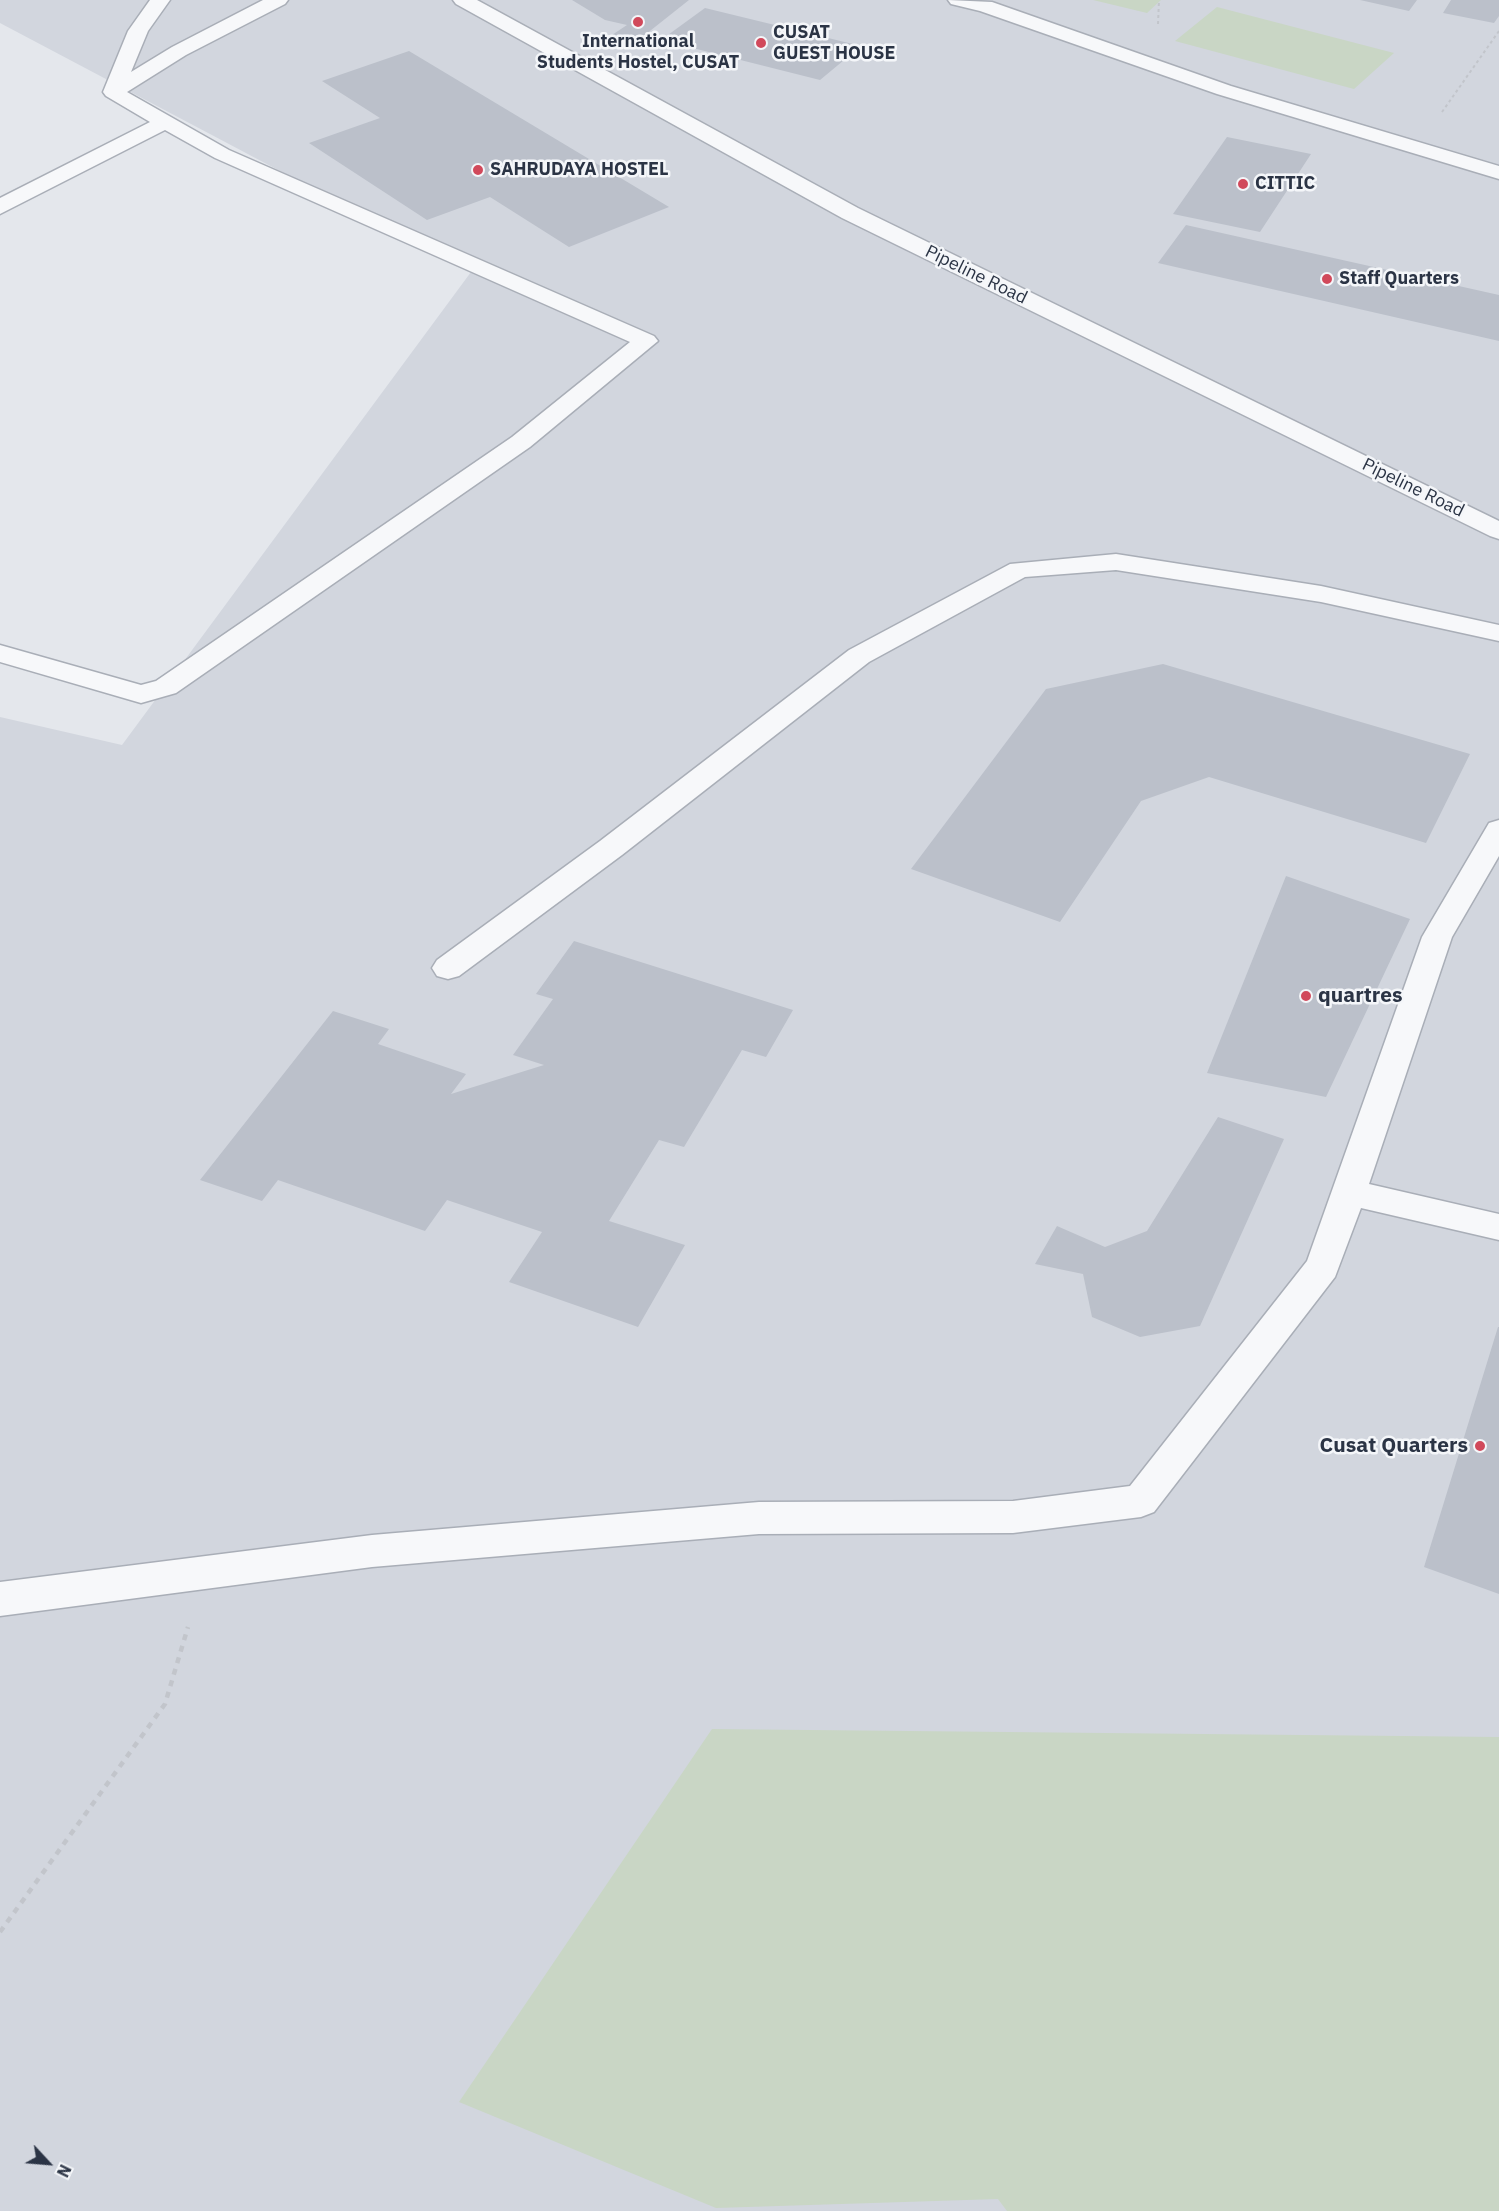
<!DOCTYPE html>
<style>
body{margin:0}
#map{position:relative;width:1499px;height:2211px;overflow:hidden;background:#e4e7ec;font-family:"IBM Plex Sans",sans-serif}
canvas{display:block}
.north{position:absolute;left:18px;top:2133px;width:60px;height:60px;-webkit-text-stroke:4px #f4f6f9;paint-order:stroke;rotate:116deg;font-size:16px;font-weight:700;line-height:24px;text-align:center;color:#2b3445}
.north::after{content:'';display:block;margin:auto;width:21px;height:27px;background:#2b3445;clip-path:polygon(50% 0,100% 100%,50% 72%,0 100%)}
</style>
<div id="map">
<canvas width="1499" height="2211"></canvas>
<div class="north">N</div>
</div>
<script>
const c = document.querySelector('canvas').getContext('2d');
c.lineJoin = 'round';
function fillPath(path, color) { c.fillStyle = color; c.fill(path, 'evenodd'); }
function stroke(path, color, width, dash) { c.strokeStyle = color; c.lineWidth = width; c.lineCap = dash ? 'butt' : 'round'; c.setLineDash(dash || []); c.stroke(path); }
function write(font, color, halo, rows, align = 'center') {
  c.font = font + ' "IBM Plex Sans",sans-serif'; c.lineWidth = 5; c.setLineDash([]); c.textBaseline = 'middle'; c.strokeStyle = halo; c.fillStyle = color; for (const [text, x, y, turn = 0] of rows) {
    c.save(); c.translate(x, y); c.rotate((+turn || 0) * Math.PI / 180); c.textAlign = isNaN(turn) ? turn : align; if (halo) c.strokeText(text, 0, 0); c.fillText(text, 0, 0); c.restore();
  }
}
const built = new Path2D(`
 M0,0H1499V2211H0V717L122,745L471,272L0,23Z`);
const green = new Path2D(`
 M1093,0H1161L1147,13Z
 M1217,7L1394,53L1354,89L1175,41Z
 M712,1729L1499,1737V2211H1007L998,2199L716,2208L459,2102Z`);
const building = new Path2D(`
 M572,0H689L636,42L612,35L627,25L605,20Z
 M1360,0H1417L1409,11Z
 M1451,0H1499V16L1494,23L1443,13Z
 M705,8L861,46L820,80L661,40Z
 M409,51L669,207L569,247L490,197L427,220L309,143L380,118L322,81Z
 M1227,137L1311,154L1260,232L1173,214Z
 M1186,225L1499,295V341L1158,263Z
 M1163,664L1470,754L1426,843L1209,777L1141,801L1060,922L911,869L1046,689Z
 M1286,876L1410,919L1326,1097L1207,1073Z
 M574,941L793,1010L766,1057L742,1050L684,1147L659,1140L609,1221L685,1245L638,1327L509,1282L542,1232L447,1200L425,1231L278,1180L262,1201L200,1180L333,1011L389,1029L378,1044L466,1074L451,1094L544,1065L513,1055L553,999L536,994Z
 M1218,1117L1284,1139L1200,1326L1140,1337L1092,1317L1083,1274L1035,1264L1057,1226L1105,1247L1147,1231Z
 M1498,1327H1499V1594L1424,1567Z`);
const pathFar1 = new Path2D(`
 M1158,24L1159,0
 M1442,112L1499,31`);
const path = new Path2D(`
 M0,1932L165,1704L188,1627`);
const minor = new Path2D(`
 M150,0H170L148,31L131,72L172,47L263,0H288L285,4L186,55L127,92L229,150L654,336L658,341L530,447L176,693L141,703L0,662V645L141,685L156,681L512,437L630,342L215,158L165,130L0,214V198L150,122L106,96L103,92L128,31Z
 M453,0H477L858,208L1499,521V539L1490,536L842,218L456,4Z
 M948,0L992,2L1231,86L1499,166V179L1217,94L980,11L951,4Z
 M1116,554L1321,586L1499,625V641L1321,602L1116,570L1025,577L869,662L622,855L459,976L448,979L437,976L432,968L437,960L600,841L849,650L1010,564Z
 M1499,820V856L1452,937L1369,1184L1499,1214V1240L1361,1208L1335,1277L1154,1512L1141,1517L1013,1533L759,1534L372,1567L0,1616V1582L372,1535L759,1502L1013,1501L1130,1486L1307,1261L1422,937L1489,823Z`);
const markers = [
 [638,22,6,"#d1495b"],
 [761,43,6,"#d1495b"],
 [478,170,6,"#d1495b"],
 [1243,184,6,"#d1495b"],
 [1327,279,6,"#d1495b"],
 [1306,996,6,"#d1495b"],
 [1480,1446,6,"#d1495b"]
];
const farPoinames = [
 ["CUSAT",773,33],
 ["GUEST HOUSE",773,54],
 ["International",638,42,"center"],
 ["Students Hostel, CUSAT",638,63,"center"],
 ["SAHRUDAYA HOSTEL",490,170],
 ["CITTIC",1255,184],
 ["Staff Quarters",1339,279]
];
const farStreetnames = [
 ["Pipeline Road",976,275,26],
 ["Pipeline Road",1413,488,26]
];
const poiNames = [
 ["quartres",1318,996],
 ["Cusat Quarters",1468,1446,"right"]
];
fillPath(built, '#d2d6de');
fillPath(green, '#c9d6c5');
fillPath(building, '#bbc0ca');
stroke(minor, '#a9aeb7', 3);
stroke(pathFar1, '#c2c5cb', 2, [3, 3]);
stroke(path, '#c2c5cb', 4.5, [6, 6]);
fillPath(minor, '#f7f8fa');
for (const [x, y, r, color] of markers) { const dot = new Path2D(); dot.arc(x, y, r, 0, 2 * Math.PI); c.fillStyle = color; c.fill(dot); stroke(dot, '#f4f6f9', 2); }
write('bold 18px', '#2b3445', '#f4f6f9', farPoinames, 'left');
write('18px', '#2b3445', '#f4f6f9', farStreetnames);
write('bold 21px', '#2b3445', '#f4f6f9', poiNames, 'left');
</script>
